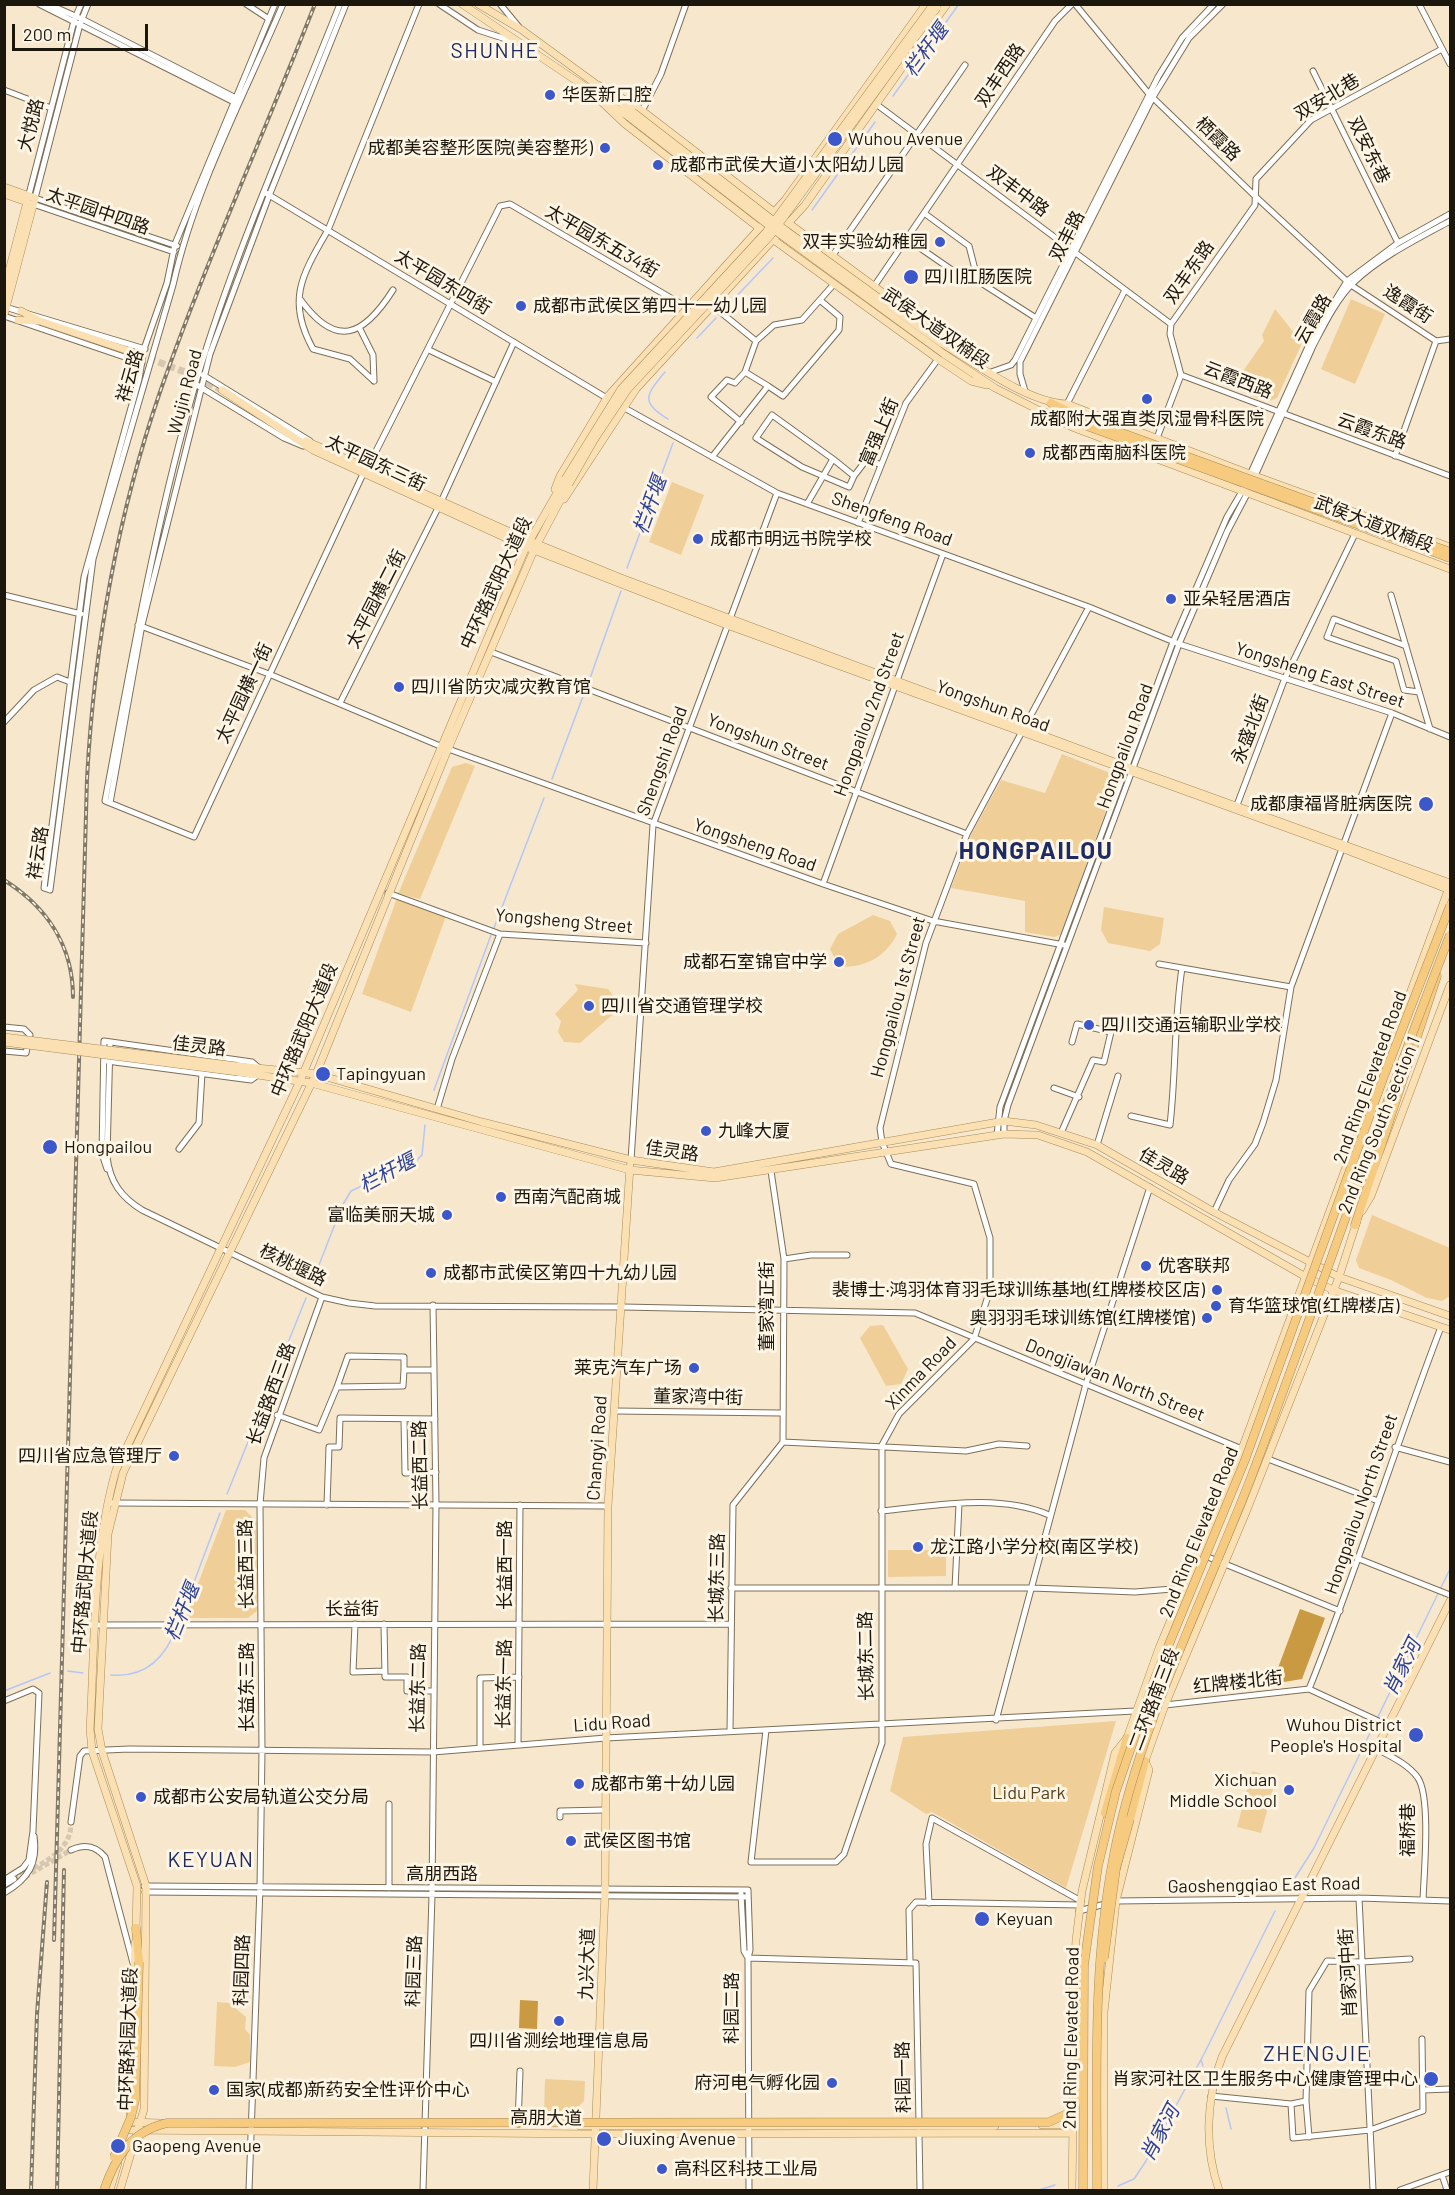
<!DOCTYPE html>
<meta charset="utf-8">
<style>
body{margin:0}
#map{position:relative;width:1455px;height:2195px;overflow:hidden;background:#f7e7cd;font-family:Barlow,sans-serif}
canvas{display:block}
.frame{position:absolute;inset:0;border:6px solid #1c170d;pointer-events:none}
.scale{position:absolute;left:12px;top:24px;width:136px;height:27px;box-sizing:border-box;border:3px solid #1c170d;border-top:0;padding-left:8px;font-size:18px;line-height:21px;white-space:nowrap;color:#1c170d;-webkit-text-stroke:4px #fff5e5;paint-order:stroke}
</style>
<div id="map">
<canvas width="1455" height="2195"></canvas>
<div class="frame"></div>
<div class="scale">200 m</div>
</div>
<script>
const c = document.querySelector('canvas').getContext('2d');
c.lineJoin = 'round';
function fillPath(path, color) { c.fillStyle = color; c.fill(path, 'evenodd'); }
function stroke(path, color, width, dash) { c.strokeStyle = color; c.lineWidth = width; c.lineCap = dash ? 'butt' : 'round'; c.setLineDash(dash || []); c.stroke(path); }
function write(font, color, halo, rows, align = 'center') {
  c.font = font + ' Barlow,"Noto Sans SC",sans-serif'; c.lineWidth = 6; c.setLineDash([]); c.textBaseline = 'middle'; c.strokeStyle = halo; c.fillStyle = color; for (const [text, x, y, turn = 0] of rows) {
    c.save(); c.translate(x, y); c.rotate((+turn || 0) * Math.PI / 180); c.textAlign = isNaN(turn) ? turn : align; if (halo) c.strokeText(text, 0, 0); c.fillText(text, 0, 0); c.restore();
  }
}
const green = new Path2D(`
 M1351,299L1385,314L1355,384L1321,369Z
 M1275,309L1302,343L1277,398L1267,402L1232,387L1264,341L1262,335Z
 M672,482L704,495L681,555L649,542Z
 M1062,754L1110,773L1116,783L1063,929L1060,935L1054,937L1025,932V901L951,888L971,835L1001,780L1045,793Z
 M466,763L475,766L420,899L398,894L452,767Z
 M397,898L446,916L411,1012L362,994Z
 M1104,907L1164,918L1160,944L1150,951L1108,943L1101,930Z
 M873,915L890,921L897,934C887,956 862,970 839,966L830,949L838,934Z
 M575,984L608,989L619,1003L618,1010L580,1043L564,1042L558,1032L561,1021L555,1014L578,990Z
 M1372,1215L1450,1248V1296L1442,1301L1427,1298L1391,1280L1359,1268L1356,1260Z
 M883,1325L908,1369L901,1384L886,1386L860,1338L870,1326Z
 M226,1510H245L257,1522V1611L248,1618H185Z
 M888,1550H946V1576L888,1577Z
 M1116,1721L1066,1888L932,1812L926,1814L890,1791L903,1737Z
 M1252,1771L1276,1778L1261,1833L1237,1827Z
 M217,2002L229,2003L246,2017L245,2029L250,2035V2062L235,2067L214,2066Z
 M545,2079L585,2081L584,2101L572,2113H544Z`);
const forest = new Path2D(`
 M1300,1609L1325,1618L1302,1679L1272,1684Z
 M520,2000L538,2001L537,2029L519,2028Z`);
const stream = new Path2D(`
 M893,96L959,4
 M812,210L875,122
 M727,306L773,258
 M697,338L716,318
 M665,372C647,394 639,402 668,419
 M627,568L673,443
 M589,681L621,591
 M552,779L585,691
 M494,928L544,798
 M434,1090L491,935
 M312,1283L342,1206L351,1191L416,1161L422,1155L425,1125
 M227,1494L306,1298
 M179,1622L220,1513
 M68,1671L83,1673
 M111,1675C146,1678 166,1657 177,1626
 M4,1691L50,1673
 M1286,1892L1314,1848L1450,1569
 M1201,2060L1203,2066
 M1226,2108L1231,2129
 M1118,2186L1134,2179L1146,2161L1204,2054L1275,1911
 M1039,2190L1055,2185`);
const minorTunnel = new Path2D(`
 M25,1877L71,1850
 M14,1879C37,1865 72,1854 71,1822`);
const majorTunnel = new Path2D(`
 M129,351L185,372L222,390`);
const minor = new Path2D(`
 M39,4L236,103
 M48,4L82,19L236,98
 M81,4L74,21L27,202L174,252
 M88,4L80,24L35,198L177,246
 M246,4L269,19
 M340,4C288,136 228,266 190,403C154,533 130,668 105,801L194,837L363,474
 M439,4L478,30L515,42
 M500,4L519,27
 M1075,4L1149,94L1256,197L1351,285L1436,341L1450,339
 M1419,4L1450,64
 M1313,71L1398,243
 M4,90L51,108
 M876,104L1171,324
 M642,111L661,74L686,4
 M264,192L610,400
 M924,213L969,246L978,281L1036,318
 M907,239L965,279L978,281
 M833,255L965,65
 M875,285L1055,21L1072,4
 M300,299C336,349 363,337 393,290
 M713,306L756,341
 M5,307L145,349
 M4,316L142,363
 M360,329L373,355L374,381
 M429,350L496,382
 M745,372L768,386
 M991,372L1011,365L1015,360L1158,77L1182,38L1214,4
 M203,375L310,441
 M1181,375L1450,476
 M374,381L350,359L313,349C286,300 302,275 328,230L419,4
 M197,385L284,438L303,446
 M1025,391L1020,374V362L1153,97L1189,38L1223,4
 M1067,404L1125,290
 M621,406L777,493L1089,607L1179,644L1392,713L1450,737
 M741,422L711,397L727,380L735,383L745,372L756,341L774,325L802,320L834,284
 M1157,438L1181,375L1170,334L1171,324L1255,205L1256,179L1311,120L1442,49
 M1395,456L1436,341
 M712,457L768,386L783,396L839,330L840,317L821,301
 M367,469L500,206L510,204L688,308
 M854,476L867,459L881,465
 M1249,477L1312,338L1347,281L1398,243L1450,214
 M1254,478L1313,346C1324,325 1336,300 1353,283C1380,257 1417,239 1450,221
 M441,502L514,342
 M807,504L833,459L772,415L756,438L802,467L849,487L854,476L833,459
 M858,523L906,403L938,359
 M4,595L81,614
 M1391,595L1430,729
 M138,625L269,674L440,746L823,884L933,921L1064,945
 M1406,646L1334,619L1327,637L1396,661L1404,690L1419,692
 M491,652L967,834
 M340,703L438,508
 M4,722L34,690L57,677L70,682
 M110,803L142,625L210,354L269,196L346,4
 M1237,805L1285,678L1355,534
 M823,884L943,554
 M50,890L44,888L84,577L139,379L144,349L167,283L175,244L275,4
 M50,890L93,559L173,285C195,187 244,96 283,4
 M388,893L500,934L646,943
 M1159,964L1291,987
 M4,1027L24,1029L30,1035L26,1053L4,1051
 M110,1042L107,1157C110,1182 121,1197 142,1210L322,1297L349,1303L375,1306L623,1307L915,1313L1242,1449
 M107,1061L251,1080L258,1075
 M1054,1088L1079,1097
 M437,1109L452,1059L500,934
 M1131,1116L1170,1125C1176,1073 1174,1020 1182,968
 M1061,1133L1093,1060L1104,1062L1111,1032L1077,1024L1072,1042
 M1004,1134V1121L1008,1105L1179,644L1227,532L1248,492
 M997,1135L1000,1107L1173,642L1227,517L1244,488
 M1097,1145L1118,1076
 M179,1149L199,1123L202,1073
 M631,1160L653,825L777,493
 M107,1169L102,1154L104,1041L252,1062L259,1068
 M771,1171L784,1259L783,1442
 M1214,1212L1229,1180L1255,1144L1263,1123L1276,1080L1291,987L1392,713
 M784,1259L811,1255H847
 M337,1387L348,1356L404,1357V1370
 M615,1411L781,1413
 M277,1415L319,1430L337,1387L403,1386L404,1370H434
 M404,1419L405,1473L436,1472
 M783,1442L966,1451L999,1444L1027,1446
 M1395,1447L1450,1462
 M1268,1459L1378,1501
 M112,1503L608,1506
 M327,1505L329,1447H339L340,1418L435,1419
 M881,1511C936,1506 997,1493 1049,1515
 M1203,1555L1340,1611
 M1359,1559L1450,1595
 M731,1588H1032L1135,1592L1185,1588
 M955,1588L959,1504
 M355,1624L353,1672L385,1671
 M384,1624L385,1677H407V1691H433
 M96,1625L731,1624
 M1309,1689C1357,1570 1395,1447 1441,1327
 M1309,1689L1387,1725
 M4,1701L33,1689L39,1693L33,1831L29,1860L23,1868L4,1880
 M996,1720L1086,1384L1150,1187
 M766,1730L751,1862H836L844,1854L882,1743V1445L899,1414L974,1339L990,1290V1238L974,1184L891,1164L882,1142L880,1128L926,943L967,834L1089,607
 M730,1731L733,1505L783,1442
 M518,1745L520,1505
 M480,1748V1678L519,1677
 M1375,1748C1390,1756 1408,1764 1418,1778C1431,1798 1424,1873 1423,1900
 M560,1817V1811L605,1810
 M71,1822L80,1756L84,1751L129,1749L433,1752L606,1738L1135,1711L1165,1705L1309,1689
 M71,1850C84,1844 95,1845 105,1857L133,1963
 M4,1885L14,1879
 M144,1886L748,1890L750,1950L748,1958
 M389,1888V1804
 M145,1892L748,1897
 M4,1893C28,1879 38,1864 34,1836
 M741,1894L744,1951L748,1958
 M1359,1898L1373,2190
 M929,1903L926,1844L932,1818L1081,1901
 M1079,1911L1116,1901L1359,1898L1450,1901
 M910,1962L909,1910L916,1902L1080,1905
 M1423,2090L1450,2089
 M1211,2096L1291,2104L1306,2101
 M1291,2104L1293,2138L1370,2130L1423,2111L1422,2039
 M518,2124L520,2071
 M919,2132L920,2190
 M1309,2137L1306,2101L1309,1991L1327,1961L1362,1962L1410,1959
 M1442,2175L1447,2190
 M249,2190L260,1887L262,1751L260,1504L264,1458L322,1297
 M423,2190L432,1895L436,1504L433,1305
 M749,2190L748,1958L916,1963L919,2123
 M1400,2190L1450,2172`);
const major = new Path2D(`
 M462,4L590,90
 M478,4L522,30L600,87
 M598,85L636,106L778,215
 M588,89L625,124L763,231
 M616,99L633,112
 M606,101L629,117
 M4,187L35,198L4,315
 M4,194L27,202L4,290
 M787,222L966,354
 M771,238L938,359L971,381L987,385
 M21,311L40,321L129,351
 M18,320L38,321
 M941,343C975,363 1028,403 1067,404L1255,476L1450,547
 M944,354L995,388L1072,427L1450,569
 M222,390L313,450L526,547L727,625L1331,844L1450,890
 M306,441L537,544L621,578L1133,769L1450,883
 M555,489L560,476L608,396L785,200L926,4
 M564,499L636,389L805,205L947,4
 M237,1066L316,1074L482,1122L631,1160L714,1172L1004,1121L1036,1125L1097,1145L1214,1212L1339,1277L1450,1316
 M238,1072L311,1083L630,1170L715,1178L1004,1134L1038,1135L1087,1152L1306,1277L1333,1290L1450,1330
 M1362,1211L1371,1196L1450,985
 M136,1932L137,1886L92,1751L90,1729C95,1643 92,1553 116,1470L300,1081L526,547L565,479
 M130,2115L135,1943
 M130,2122L161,2123
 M1042,2125H1073
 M580,2126H995
 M128,2130L596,2134L1073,2133
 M110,2190L118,2163
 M120,2190L144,2109L146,1886L102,1751L98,1729L108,1534L123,1473L316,1074L448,749L534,550L569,484
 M593,2190L605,1893L608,1506L630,1166
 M1072,2190L1074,2055L1072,2011L1076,1940L1082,1891L1115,1753L1127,1738L1159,1648L1242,1449L1450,885
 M1104,2190V2012L1116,1901L1149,1770L1145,1761L1165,1705L1247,1510L1339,1277L1357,1221
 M1219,2190C1204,2147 1206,2100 1222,2057L1450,1601`);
const highway = new Path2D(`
 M1051,403L1089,421
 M1043,412L1087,426
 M1355,1225L1437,976
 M1105,1813L1127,1738
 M1130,1819L1145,1761
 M136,1928L139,1962`);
const rail = new Path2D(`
 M4,880C47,907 73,946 73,997
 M54,1940L87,779C94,647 117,517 160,392C206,261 264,134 315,4
 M31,2190L37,2014L47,1882
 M57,2190L64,1870`);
const majorBridge = new Path2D(`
 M633,112L788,232L941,343
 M629,117L781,235L944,354
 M565,479L621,389L766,232L932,6
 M569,484L594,440L628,389L771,235L937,8
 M4,1037L237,1066
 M4,1042L238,1072`);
const highwayBridge = new Path2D(`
 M1089,421L1450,552
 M1087,426L1450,558
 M1104,1958L1116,1868L1130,1819
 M114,2157L131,2117L135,2100L139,1962
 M104,2190C115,2158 131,2131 167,2123L1049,2122L1071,2112L1077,2100L1080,2026
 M1083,2190L1084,1965L1098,1866L1116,1791L1155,1678L1245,1460L1384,1076L1450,906
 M1097,2190C1097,2078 1092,1965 1114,1854C1140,1722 1204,1600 1252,1475C1320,1296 1380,1113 1450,935`);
const markers = [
 [550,95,6,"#3b57c9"],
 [835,139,8,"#3b57c9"],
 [605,148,6,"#3b57c9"],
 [658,165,6,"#3b57c9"],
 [940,242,6,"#3b57c9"],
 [911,277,8,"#3b57c9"],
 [521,306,6,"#3b57c9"],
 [1147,399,6,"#3b57c9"],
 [1030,453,6,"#3b57c9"],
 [698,539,6,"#3b57c9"],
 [1171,599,6,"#3b57c9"],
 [399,687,6,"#3b57c9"],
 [1426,804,8,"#3b57c9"],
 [839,962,6,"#3b57c9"],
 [589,1006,6,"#3b57c9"],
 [1089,1025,6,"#3b57c9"],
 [323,1074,8,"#3b57c9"],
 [706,1131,6,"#3b57c9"],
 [50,1147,8,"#3b57c9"],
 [501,1197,6,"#3b57c9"],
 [447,1215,6,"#3b57c9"],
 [1146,1266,6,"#3b57c9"],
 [431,1273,6,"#3b57c9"],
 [1217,1290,6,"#3b57c9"],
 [1216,1306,6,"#3b57c9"],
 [1207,1318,6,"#3b57c9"],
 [694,1368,6,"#3b57c9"],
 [174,1456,6,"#3b57c9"],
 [918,1547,6,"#3b57c9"],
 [1416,1735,8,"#3b57c9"],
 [579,1784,6,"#3b57c9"],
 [1289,1790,6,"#3b57c9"],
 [141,1797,6,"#3b57c9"],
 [571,1841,6,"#3b57c9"],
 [982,1919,8,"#3b57c9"],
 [559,2021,6,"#3b57c9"],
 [1431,2079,8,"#3b57c9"],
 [832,2083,6,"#3b57c9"],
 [214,2090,6,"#3b57c9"],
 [604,2139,8,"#3b57c9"],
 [118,2146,8,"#3b57c9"],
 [662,2169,6,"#3b57c9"]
];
const streetNames = [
 ["双丰西路",1000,75,-56],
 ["双安北巷",1327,97,-31],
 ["大悦路",31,125,-75],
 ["栖霞路",1218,139,44],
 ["双安东巷",1369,150,64],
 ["双丰中路",1018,191,37],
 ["太平园中四路",98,211,19],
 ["双丰路",1067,236,-63],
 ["太平园东五34街",602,241,30],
 ["双丰东路",1189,272,-55],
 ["太平园东四街",443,282,31],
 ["逸霞街",1408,304,33],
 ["云霞路",1313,319,-60],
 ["武侯大道双楠段",936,328,35],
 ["祥云路",130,376,-74],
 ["云霞西路",1238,380,21],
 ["Wujin Road",185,392,-75],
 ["云霞东路",1372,431,20],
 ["富强上街",879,432,-67],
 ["太平园东三街",376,463,25],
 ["Shengfeng Road",892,519,20],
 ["武侯大道双楠段",1374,524,21],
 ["中环路武阳大道段",496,583,-65],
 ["太平园横二街",376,599,-63],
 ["Yongsheng East Street",1320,675,18],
 ["太平园横一街",244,693,-65],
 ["Yongshun Road",993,706,20],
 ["Hongpailou 2nd Street",869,714,-70],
 ["永盛北街",1250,729,-69],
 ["Yongshun Street",768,742,21],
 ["Hongpailou Road",1125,746,-70],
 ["Shengshi Road",662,761,-70],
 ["Yongsheng Road",755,845,19],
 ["祥云路",38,853,-81],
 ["Yongsheng Street",564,921,5],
 ["Hongpailou 1st Street",898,997,-75],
 ["中环路武阳大道段",304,1030,-67],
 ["佳灵路",199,1046,7],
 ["2nd Ring Elevated Road",1370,1077,-70],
 ["2nd Ring South section 1",1379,1125,-68],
 ["佳灵路",672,1151,8],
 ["佳灵路",1164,1166,30],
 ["核桃堰路",293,1265,26],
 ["董家湾正街",767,1306,-90],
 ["Xinma Road",921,1373,-46],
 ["Dongjiawan North Street",1115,1380,22],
 ["长益路西三路",271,1394,-70],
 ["董家湾中街",698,1397,1],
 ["Changyi Road",597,1448,-86],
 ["长益西二路",420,1465,-91],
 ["Hongpailou North Street",1361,1504,-71],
 ["2nd Ring Elevated Road",1199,1532,-68],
 ["长益西三路",246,1564,-91],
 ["长益西一路",505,1565,-90],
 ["长城东三路",717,1578,-89],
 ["中环路武阳大道段",85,1582,-85],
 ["长益街",352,1609],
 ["长城东二路",866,1656,-91],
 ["红牌楼北街",1238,1682,-6],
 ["长益东一路",504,1684,-89],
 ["长益东三路",247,1687,-90],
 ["长益东二路",418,1688,-89],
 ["二环路南三段",1154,1699,-69],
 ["Lidu Road",612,1723,-4],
 ["福桥巷",1408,1830,-90],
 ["高朋西路",442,1874],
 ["Gaoshengqiao East Road",1264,1885,-1],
 ["九兴大道",587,1964,-88],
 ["科园四路",242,1970,-88],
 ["科园三路",414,1971,-88],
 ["肖家河中街",1348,1973,-93],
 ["科园二路",732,2008,-90],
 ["2nd Ring Elevated Road",1071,2038,-89],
 ["中环路科园大道段",128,2039,-88],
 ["科园一路",903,2077,-91],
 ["高朋大道",546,2118,1]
];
const poiNames = [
 ["华医新口腔",562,95],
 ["Wuhou Avenue",848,139],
 ["成都美容整形医院(美容整形)",593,148,"right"],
 ["成都市武侯大道小太阳幼儿园",670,165],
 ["双丰实验幼稚园",928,242,"right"],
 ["四川肛肠医院",924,277],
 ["成都市武侯区第四十一幼儿园",533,306],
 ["成都附大强直类凤湿骨科医院",1147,419,"center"],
 ["成都西南脑科医院",1042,453],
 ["成都市明远书院学校",710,539],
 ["亚朵轻居酒店",1183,599],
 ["四川省防灾减灾教育馆",411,687],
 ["成都康福肾脏病医院",1412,804,"right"],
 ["成都石室锦官中学",827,962,"right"],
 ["四川省交通管理学校",601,1006],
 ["四川交通运输职业学校",1101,1025],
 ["Tapingyuan",336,1074],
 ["九峰大厦",718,1131],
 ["Hongpailou",64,1147],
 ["西南汽配商城",513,1197],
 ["富临美丽天城",435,1215,"right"],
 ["优客联邦",1158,1266],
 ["成都市武侯区第四十九幼儿园",443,1273],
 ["裴博士·鸿羽体育羽毛球训练基地(红牌楼校区店)",1205,1290,"right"],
 ["育华篮球馆(红牌楼店)",1228,1306],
 ["奥羽羽毛球训练馆(红牌楼馆)",1195,1318,"right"],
 ["莱克汽车广场",682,1368,"right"],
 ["四川省应急管理厅",162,1456,"right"],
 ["龙江路小学分校(南区学校)",930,1547],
 ["Wuhou District",1402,1725,"right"],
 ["People's Hospital",1402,1746,"right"],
 ["Xichuan",1277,1780,"right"],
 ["Middle School",1277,1801,"right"],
 ["成都市第十幼儿园",591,1784],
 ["成都市公安局轨道公交分局",153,1797],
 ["武侯区图书馆",583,1841],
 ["Keyuan",996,1919],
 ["四川省测绘地理信息局",559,2041,"center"],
 ["肖家河社区卫生服务中心健康管理中心",1418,2079,"right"],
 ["府河电气孵化园",820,2083,"right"],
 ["国家(成都)新药安全性评价中心",226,2090],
 ["Jiuxing Avenue",618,2139],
 ["Gaopeng Avenue",132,2146],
 ["高科区科技工业局",674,2169]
];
const parkNames = [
 ["Lidu Park",1029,1793]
];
const waterNames = [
 ["栏杆堰",926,50,-54],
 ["栏杆堰",650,505,-70],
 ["栏杆堰",387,1173,-28],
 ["栏杆堰",182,1612,-68],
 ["肖家河",1402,1667,-64],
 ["肖家河",1160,2133,-62]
];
const quarterNames = [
 ["SHUNHE",495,51],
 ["KEYUAN",211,1860],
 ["ZHENGJIE",1317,2054]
];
const districtNames = [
 ["HONGPAILOU",1036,851]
];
fillPath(green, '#efcf97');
fillPath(forest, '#c99a41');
stroke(stream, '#b4c7f7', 1.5);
stroke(minorTunnel, '#d6c8b0', 5, [5, 2.5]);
stroke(majorTunnel, '#d6c8b0', 7, [7, 3.5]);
stroke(minor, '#7d6f58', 7);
stroke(major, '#aa8c58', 8);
stroke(highway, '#aa8c58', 9);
stroke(minor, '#fff', 5);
stroke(major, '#fae0b3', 7);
stroke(highway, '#f6cb80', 8);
stroke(rail, '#827867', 4);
stroke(rail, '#fff5e5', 1.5, [4.5]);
stroke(majorBridge, '#aa8c58', 8, []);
stroke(highwayBridge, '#aa8c58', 9, []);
stroke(majorBridge, '#fae0b3', 7);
stroke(highwayBridge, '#f6cb80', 8);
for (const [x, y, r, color] of markers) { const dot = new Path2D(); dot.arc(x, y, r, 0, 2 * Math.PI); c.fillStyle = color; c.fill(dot); stroke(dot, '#fff5e5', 2); }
write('18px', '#1c170d', '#fff5e5', streetNames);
write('18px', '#1c170d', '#fff5e5', poiNames, 'left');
write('18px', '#56421d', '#fff5e5', parkNames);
write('italic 20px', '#2b419b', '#fff5e5', waterNames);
c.letterSpacing = '1.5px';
write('21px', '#1c2b63', '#fff5e5', quarterNames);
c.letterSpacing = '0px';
c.letterSpacing = '1.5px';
write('bold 24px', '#1c2b63', '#fff5e5', districtNames);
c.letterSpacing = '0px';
</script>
